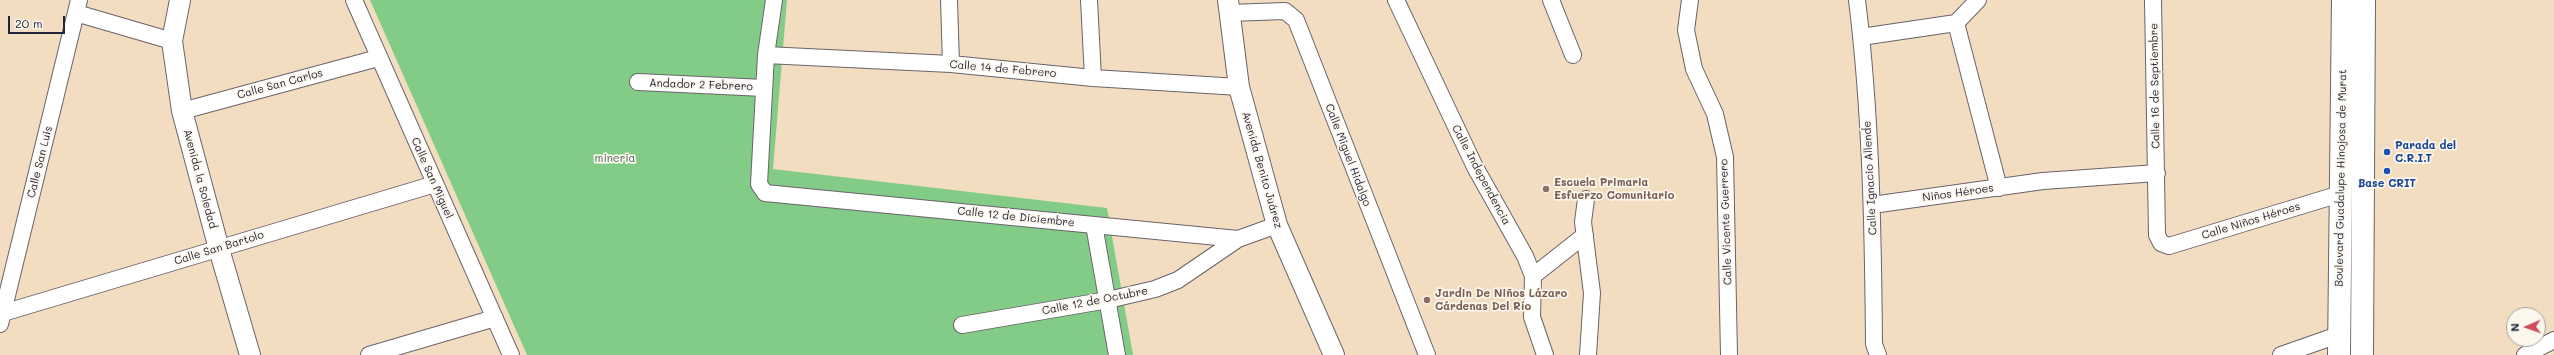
<!DOCTYPE html>
<meta charset="utf-8">
<style>
body{margin:0}
#map{position:relative;width:2554px;height:355px;overflow:hidden;background:#f2ddc0;font-family:Mali,sans-serif}
canvas{display:block}
.north{position:absolute;left:2506px;top:307px;width:40px;height:40px;box-sizing:border-box;background:#fbf7ec;border:1px solid #a4a2a5;border-radius:50%;rotate:268deg;font-size:11px;font-weight:700;line-height:16px;text-align:center;color:#22223b}
.north::after{content:'';display:block;margin:auto;width:14px;height:18px;background:#d1495b;clip-path:polygon(50% 0,100% 100%,50% 72%,0 100%)}
.scale{position:absolute;left:8px;top:16px;width:57px;height:18px;box-sizing:border-box;border:2px solid #22223b;border-top:0;padding-left:5px;font-size:12px;line-height:14px;white-space:nowrap;color:#22223b;-webkit-text-stroke:3px #fbf7ec;paint-order:stroke}
</style>
<div id="map">
<canvas width="2554" height="355"></canvas>
<div class="north">N</div>
<div class="scale">20 m</div>
</div>
<script>
const c = document.querySelector('canvas').getContext('2d');
c.lineJoin = 'round';
function fillPath(path, color) { c.fillStyle = color; c.fill(path, 'evenodd'); }
function stroke(path, color, width, dash) { c.strokeStyle = color; c.lineWidth = width; c.lineCap = dash ? 'butt' : 'round'; c.setLineDash(dash || []); c.stroke(path); }
function write(font, color, halo, rows, align = 'center') {
  c.font = font + ' Mali,sans-serif'; c.lineWidth = 3.5; c.setLineDash([]); c.textBaseline = 'middle'; c.strokeStyle = halo; c.fillStyle = color; for (const [text, x, y, turn = 0] of rows) {
    c.save(); c.translate(x, y); c.rotate((+turn || 0) * Math.PI / 180); c.textAlign = isNaN(turn) ? turn : align; if (halo) c.strokeText(text, 0, 0); c.fillText(text, 0, 0); c.restore();
  }
}
const green = new Path2D(`
 M370,0H787L773,169L1107,208L1133,355H527Z`);
const minor = new Path2D(`
 M354,0L511,355
 M774,0L766,55L759,184L765,193L1238,239L1277,225
 M949,0L951,64
 M1089,0L1093,78
 M1396,0L1475,167L1525,256L1533,276L1532,317L1545,355
 M1551,0L1573,55
 M1690,0L1686,30L1694,69L1715,114L1725,157L1729,355
 M1857,0C1871,114 1873,229 1874,344L1878,355
 M2153,0L2157,235L2161,243L2169,246L2340,194
 M76,13L172,41
 M1229,13L1285,11L1296,20L1427,355
 M1956,23L1999,188
 M1861,37L1956,23L1978,0
 M766,55L951,64L1093,78L1239,87
 M638,82L764,88
 M182,111L378,58
 M1586,199L1583,222L1592,293L1588,355
 M1872,205L2043,181L2157,173
 M1094,225L1117,355
 M1533,276L1585,235
 M3,313L435,184
 M0,324L79,0
 M962,325L1108,300L1155,289L1178,280L1238,239
 M369,355L495,318
 M2281,355L2338,335
 M2525,355L2554,340`);
const tertiary = new Path2D(`
 M180,0L172,41L182,111L219,249L250,355
 M1228,0L1239,87L1277,225L1334,355`);
const secondary = new Path2D(`
 M2339,355L2343,0
 M2362,355L2364,0`);
const markers = [
 [2387,152,4,"#1a4fb4"],
 [2387,171,4,"#1a4fb4"],
 [1546,189,4,"#8d6e63"],
 [1427,300,4,"#8d6e63"]
];
const streetNames = [
 ["Calle 14 de Febrero",1003,69,5],
 ["Calle San Carlos",280,84,-15],
 ["Andador 2 Febrero",701,85,2],
 ["Calle 16 de Septiembre",2155,86,-91],
 ["Calle Miguel Hidalgo",1348,155,69],
 ["Calle San Luis",40,162,-76],
 ["Avenida Benito Juárez",1262,170,74],
 ["Calle Independencia",1481,175,62],
 ["Calle San Miguel",432,178,66],
 ["Calle Ignacio Allende",1870,178,-93],
 ["Boulevard Guadalupe Hinojosa de Murat",2341,178,-89],
 ["Avenida la Soledad",200,179,75],
 ["Niños Héroes",1958,193,-8],
 ["Calle 12 de Diciembre",1016,217,6],
 ["Calle Niños Héroes",2251,221,-17],
 ["Calle Vicente Guerrero",1726,222,-92],
 ["Calle San Bartolo",219,248,-17],
 ["Calle 12 de Octubre",1095,301,-11]
];
const transitNames = [
 ["Parada del",2395,146],
 ["C.R.I.T",2395,159],
 ["Base CRIT",2387,184,"center"]
];
const parkNames = [
 ["mineria",615,159]
];
const educationNames = [
 ["Escuela Primaria",1554,183],
 ["Esfuerzo Comunitario",1554,196],
 ["Jardin De Niños Lázaro",1435,294],
 ["Cárdenas Del Río",1435,307]
];
fillPath(green, '#83cc87');
stroke(minor, '#6b636a', 18);
stroke(tertiary, '#6b636a', 22);
stroke(secondary, '#6b636a', 24);
stroke(minor, '#fff', 16);
stroke(tertiary, '#fff', 20);
stroke(secondary, '#fff', 22);
for (const [x, y, r, color] of markers) { const dot = new Path2D(); dot.arc(x, y, r, 0, 2 * Math.PI); c.fillStyle = color; c.fill(dot); stroke(dot, '#fbf7ec', 1.5); }
write('11px', '#22223b', '#fbf7ec', streetNames);
write('bold 11px', '#164399', '#fbf7ec', transitNames, 'left');
write('11px', '#445e56', '#fbf7ec', parkNames);
write('bold 11px', '#785e54', '#fbf7ec', educationNames, 'left');
</script>
